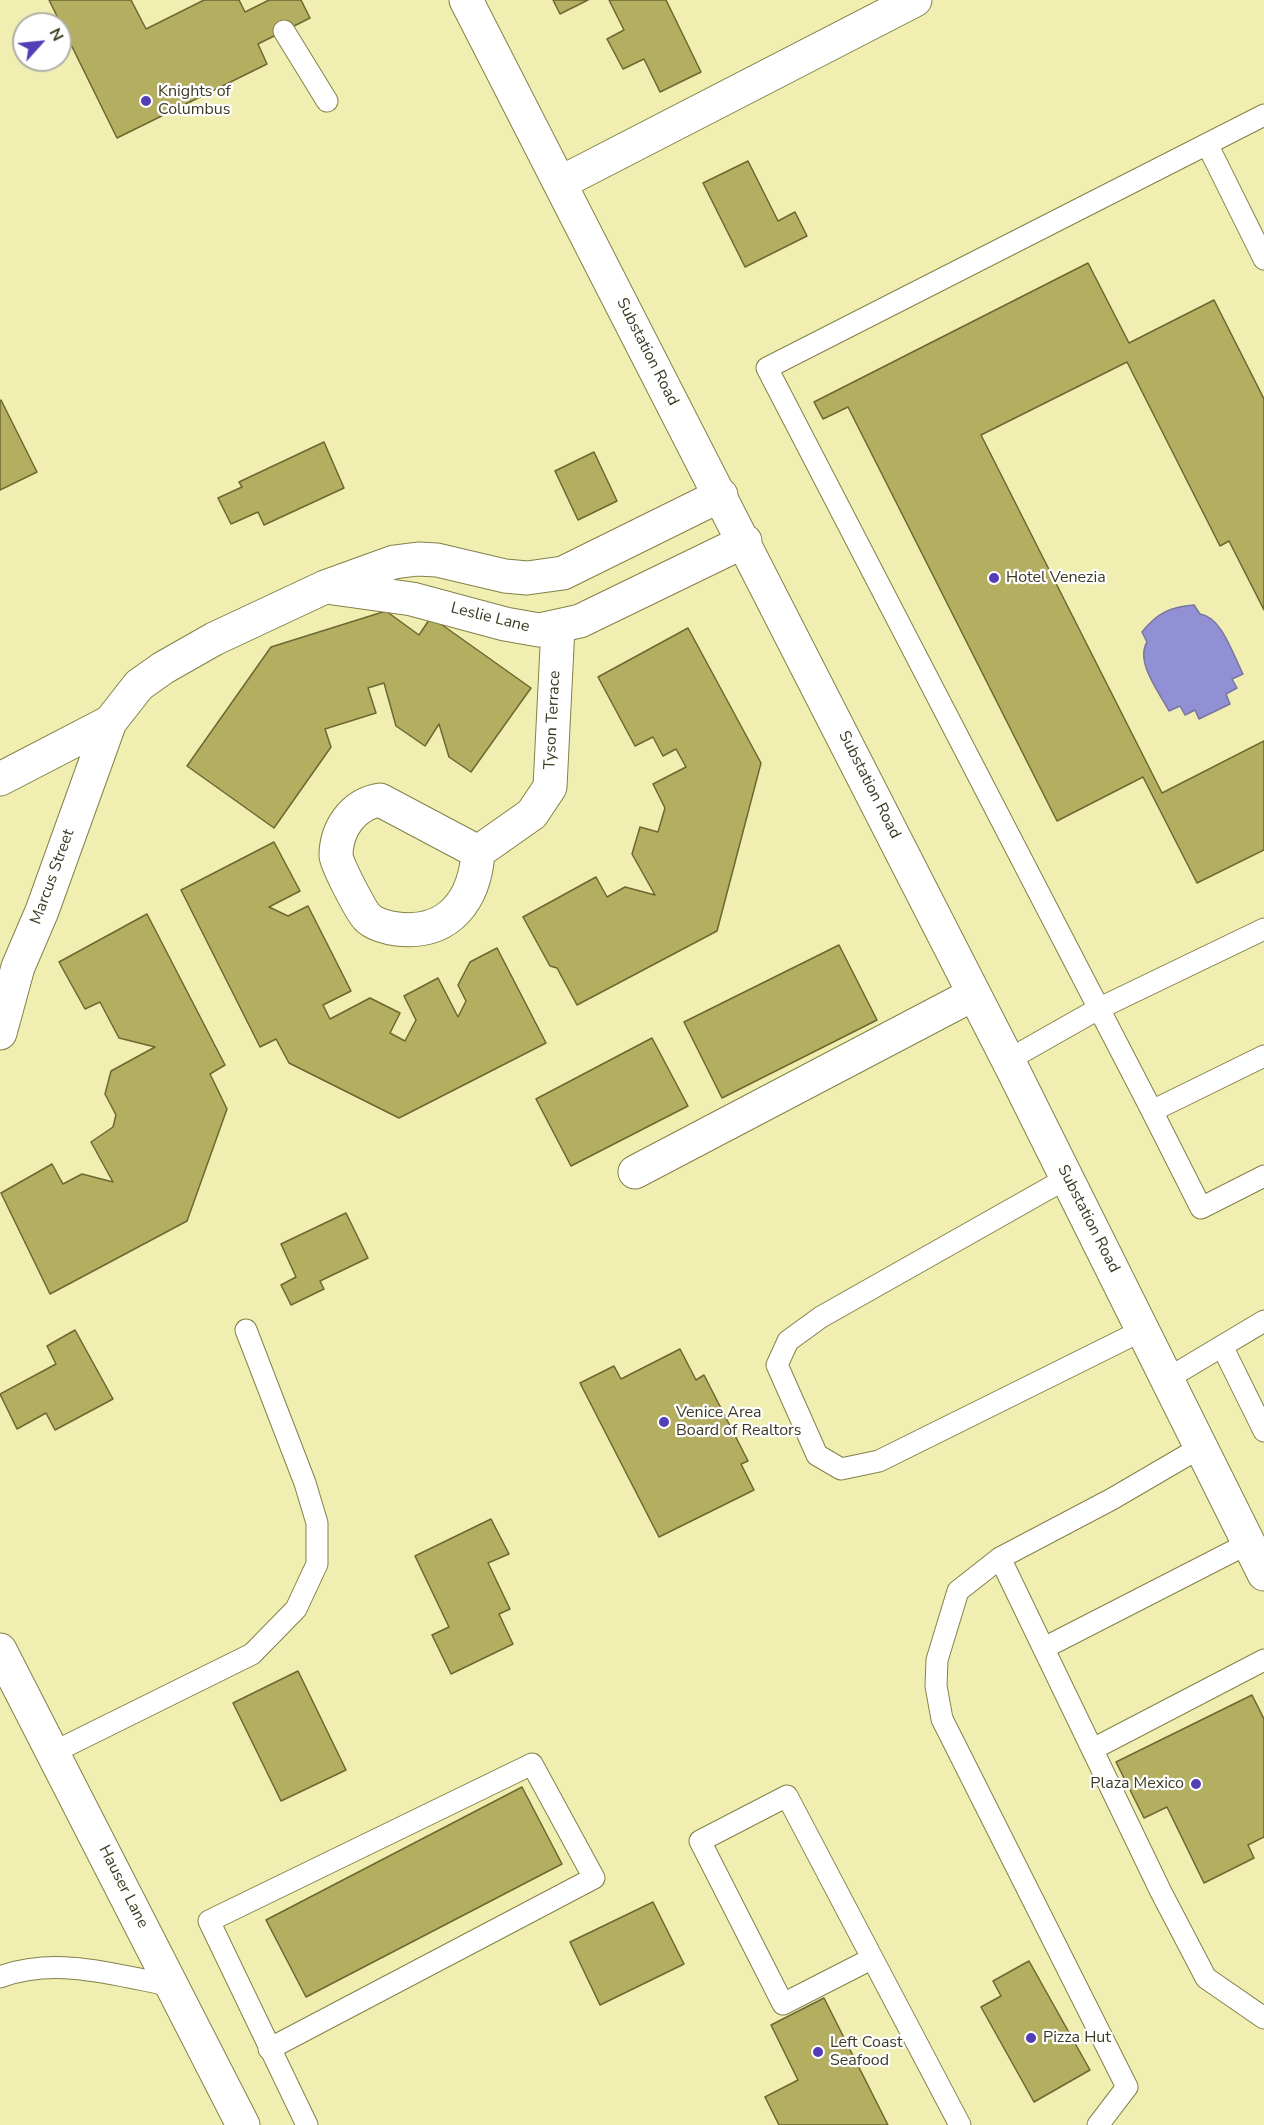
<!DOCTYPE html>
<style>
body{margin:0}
#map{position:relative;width:1264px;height:2125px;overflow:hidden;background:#f1eeb2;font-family:"Nunito Sans",sans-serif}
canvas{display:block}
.north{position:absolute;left:12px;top:12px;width:60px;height:60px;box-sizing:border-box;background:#fff;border:2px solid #b1b0a7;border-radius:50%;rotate:63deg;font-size:16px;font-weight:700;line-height:24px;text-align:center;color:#3c3a22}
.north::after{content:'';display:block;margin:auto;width:21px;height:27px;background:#533eb6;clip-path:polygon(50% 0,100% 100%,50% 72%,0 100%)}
</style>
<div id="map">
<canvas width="1264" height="2125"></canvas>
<div class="north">N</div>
</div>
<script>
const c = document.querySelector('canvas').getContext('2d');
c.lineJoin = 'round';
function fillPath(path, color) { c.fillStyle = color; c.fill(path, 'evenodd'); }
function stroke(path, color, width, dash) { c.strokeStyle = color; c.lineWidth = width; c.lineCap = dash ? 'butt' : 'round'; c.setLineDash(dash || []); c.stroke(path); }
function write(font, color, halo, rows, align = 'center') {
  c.font = font + ' "Nunito Sans",sans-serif'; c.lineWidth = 4.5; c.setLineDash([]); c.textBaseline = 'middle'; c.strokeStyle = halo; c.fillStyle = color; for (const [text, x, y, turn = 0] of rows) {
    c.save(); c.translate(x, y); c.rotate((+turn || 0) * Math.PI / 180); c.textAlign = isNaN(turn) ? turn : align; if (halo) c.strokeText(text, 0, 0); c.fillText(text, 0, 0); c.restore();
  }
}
const water = new Path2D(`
 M1194,605L1200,614C1222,617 1233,655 1243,674L1232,679L1237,688L1226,694L1230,704L1199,719L1195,710L1185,715L1180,706L1169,711C1159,692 1135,662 1147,642L1142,632C1157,613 1170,607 1194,605Z`);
const building = new Path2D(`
 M49,0H131L146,29L204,0H239L245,12L269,0H301L310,18L258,44L267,64L117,138Z
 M553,0H588L560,14Z
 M609,0H666L701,72L660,92L644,59L623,69L607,39L624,30Z
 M748,161L778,221L795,212L807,236L745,267L703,183Z
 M1088,263L1129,343L1214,300L1264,399V610L1229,541L1220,546L1127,362L981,435L1162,793L1264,741V850L1197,883L1143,777L1057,821L848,407L823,419L814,402Z
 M1,400L37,472L0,490V401Z
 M324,442L344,488L264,525L258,512L231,524L218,498L242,487L239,482Z
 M594,452L617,501L578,520L555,471Z
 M386,611L419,635L431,617L531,688L471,772L449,757L439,724L425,746L396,726L384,683L368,688L376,713L325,729L331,747L274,828L187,766L271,647Z
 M688,628L761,763L717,931L577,1005L557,968L550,966L523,917L596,877L607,897L625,887L655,895L632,854L640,827L658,832L665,808L653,784L686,767L676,749L663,756L653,737L635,746L598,677Z
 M274,842L300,891L269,907L288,916L308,906L351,991L323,1005L330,1019L370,998L400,1013L390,1033L405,1041L416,1020L404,996L438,978L458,1017L466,1001L458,985L470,962L497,948L546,1043L399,1118L289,1063L276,1039L260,1047L181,890Z
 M147,914L225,1065L210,1074L227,1109L187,1221L50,1294L1,1193L52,1164L63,1184L82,1174L113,1182L91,1142L113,1127L116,1115L105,1094L111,1071L155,1047L119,1038L100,1002L85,1009L59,962Z
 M839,945L877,1020L722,1098L684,1022Z
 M652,1038L688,1106L571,1166L536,1099Z
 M346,1213L368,1258L320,1281L324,1289L291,1305L281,1285L296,1277L281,1244Z
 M75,1330L113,1399L55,1430L46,1413L17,1429L0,1394L56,1364L47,1346Z
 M680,1349L696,1380L704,1375L748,1461L741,1464L754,1490L659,1537L580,1383L614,1366L621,1379Z
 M491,1519L509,1554L488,1563L510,1609L499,1614L513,1644L451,1674L432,1635L449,1627L415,1556Z
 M298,1671L346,1770L281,1801L233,1703Z
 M1252,1695L1264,1719V1837L1248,1845L1254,1858L1204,1883L1167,1807L1144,1818L1116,1762Z
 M522,1787L562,1864L306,1997L266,1920Z
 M653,1902L684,1964L600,2005L570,1942Z
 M1029,1961L1090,2070L1034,2102L981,2007L1001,1996L993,1981Z
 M824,1998L888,2125H779L765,2097L798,2080L771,2025Z`);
const lane = new Path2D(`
 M284,31L327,101
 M1264,115L767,368L1152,1111L1264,1056
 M1207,144L1264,259
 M1008,1060L1098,1009L1264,929
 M1152,1111L1201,1208L1264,1176
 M1067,1178L821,1317L788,1341L777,1365L817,1455L841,1469L879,1461L1143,1330
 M1222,1346L1264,1431
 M1167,1379L1264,1321
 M1000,1558L1161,1892L1206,1978L1264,2018
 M1044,1648L1249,1543
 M1093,1749L1264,1660
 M54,1752L252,1654L296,1609L317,1564V1523L305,1483L246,1330
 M871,1959L783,2004L700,1841L787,1796L960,2125
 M0,1977C56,1956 116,1975 173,1986
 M269,2049L594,1878L532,1764L209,1921L307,2125
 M1098,2125L1127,2087L942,1719L936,1686L937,1660L958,1591L1000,1558L1112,1499L1201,1447`);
const street = new Path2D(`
 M466,0L1013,1070L1264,1574
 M560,183L915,0
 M333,588L412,599L505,624L539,630L580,621L745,541
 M0,779L110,722L139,685L163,668L214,639L325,587L394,562L418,559L437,560L505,576L527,578L563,573L721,495
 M380,800L478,852C475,900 449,935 397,929C388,928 373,924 367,917C361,911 336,863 336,856C336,829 353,804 380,800Z
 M478,852L532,814L550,787L558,627
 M0,1033L18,967L42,911L110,722
 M635,1172L974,994
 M0,1650L243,2125`);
const markers = [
 [146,101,6,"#533eb6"],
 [994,578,6,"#533eb6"],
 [664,1422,6,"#533eb6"],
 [1196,1784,6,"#533eb6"],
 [1031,2038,6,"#533eb6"],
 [818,2052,6,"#533eb6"]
];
const poiNames = [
 ["Knights of",158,92],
 ["Columbus",158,110],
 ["Hotel Venezia",1006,578],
 ["Venice Area",676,1413],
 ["Board of Realtors",676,1431],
 ["Plaza Mexico",1184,1784,"right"],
 ["Pizza Hut",1043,2038],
 ["Left Coast",830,2043],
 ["Seafood",830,2061]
];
const streetNames = [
 ["Substation Road",647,352,63],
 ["Leslie Lane",490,618,14],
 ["Tyson Terrace",553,720,-87],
 ["Substation Road",869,785,63],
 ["Marcus Street",53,877,-70],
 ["Substation Road",1088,1219,63],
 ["Hauser Lane",123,1887,63]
];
fillPath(water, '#9290d4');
stroke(water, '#78769f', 1.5);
fillPath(building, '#b3ae60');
stroke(building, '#6c6830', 1.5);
stroke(lane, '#848048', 23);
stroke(street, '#848048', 35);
stroke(lane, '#fff', 21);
stroke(street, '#fff', 33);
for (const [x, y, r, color] of markers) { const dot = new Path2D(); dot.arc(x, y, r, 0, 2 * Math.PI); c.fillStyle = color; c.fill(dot); stroke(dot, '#fff', 2); }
write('16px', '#3c3a22', '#fff', poiNames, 'left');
write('16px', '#3c3a22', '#fff', streetNames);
</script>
